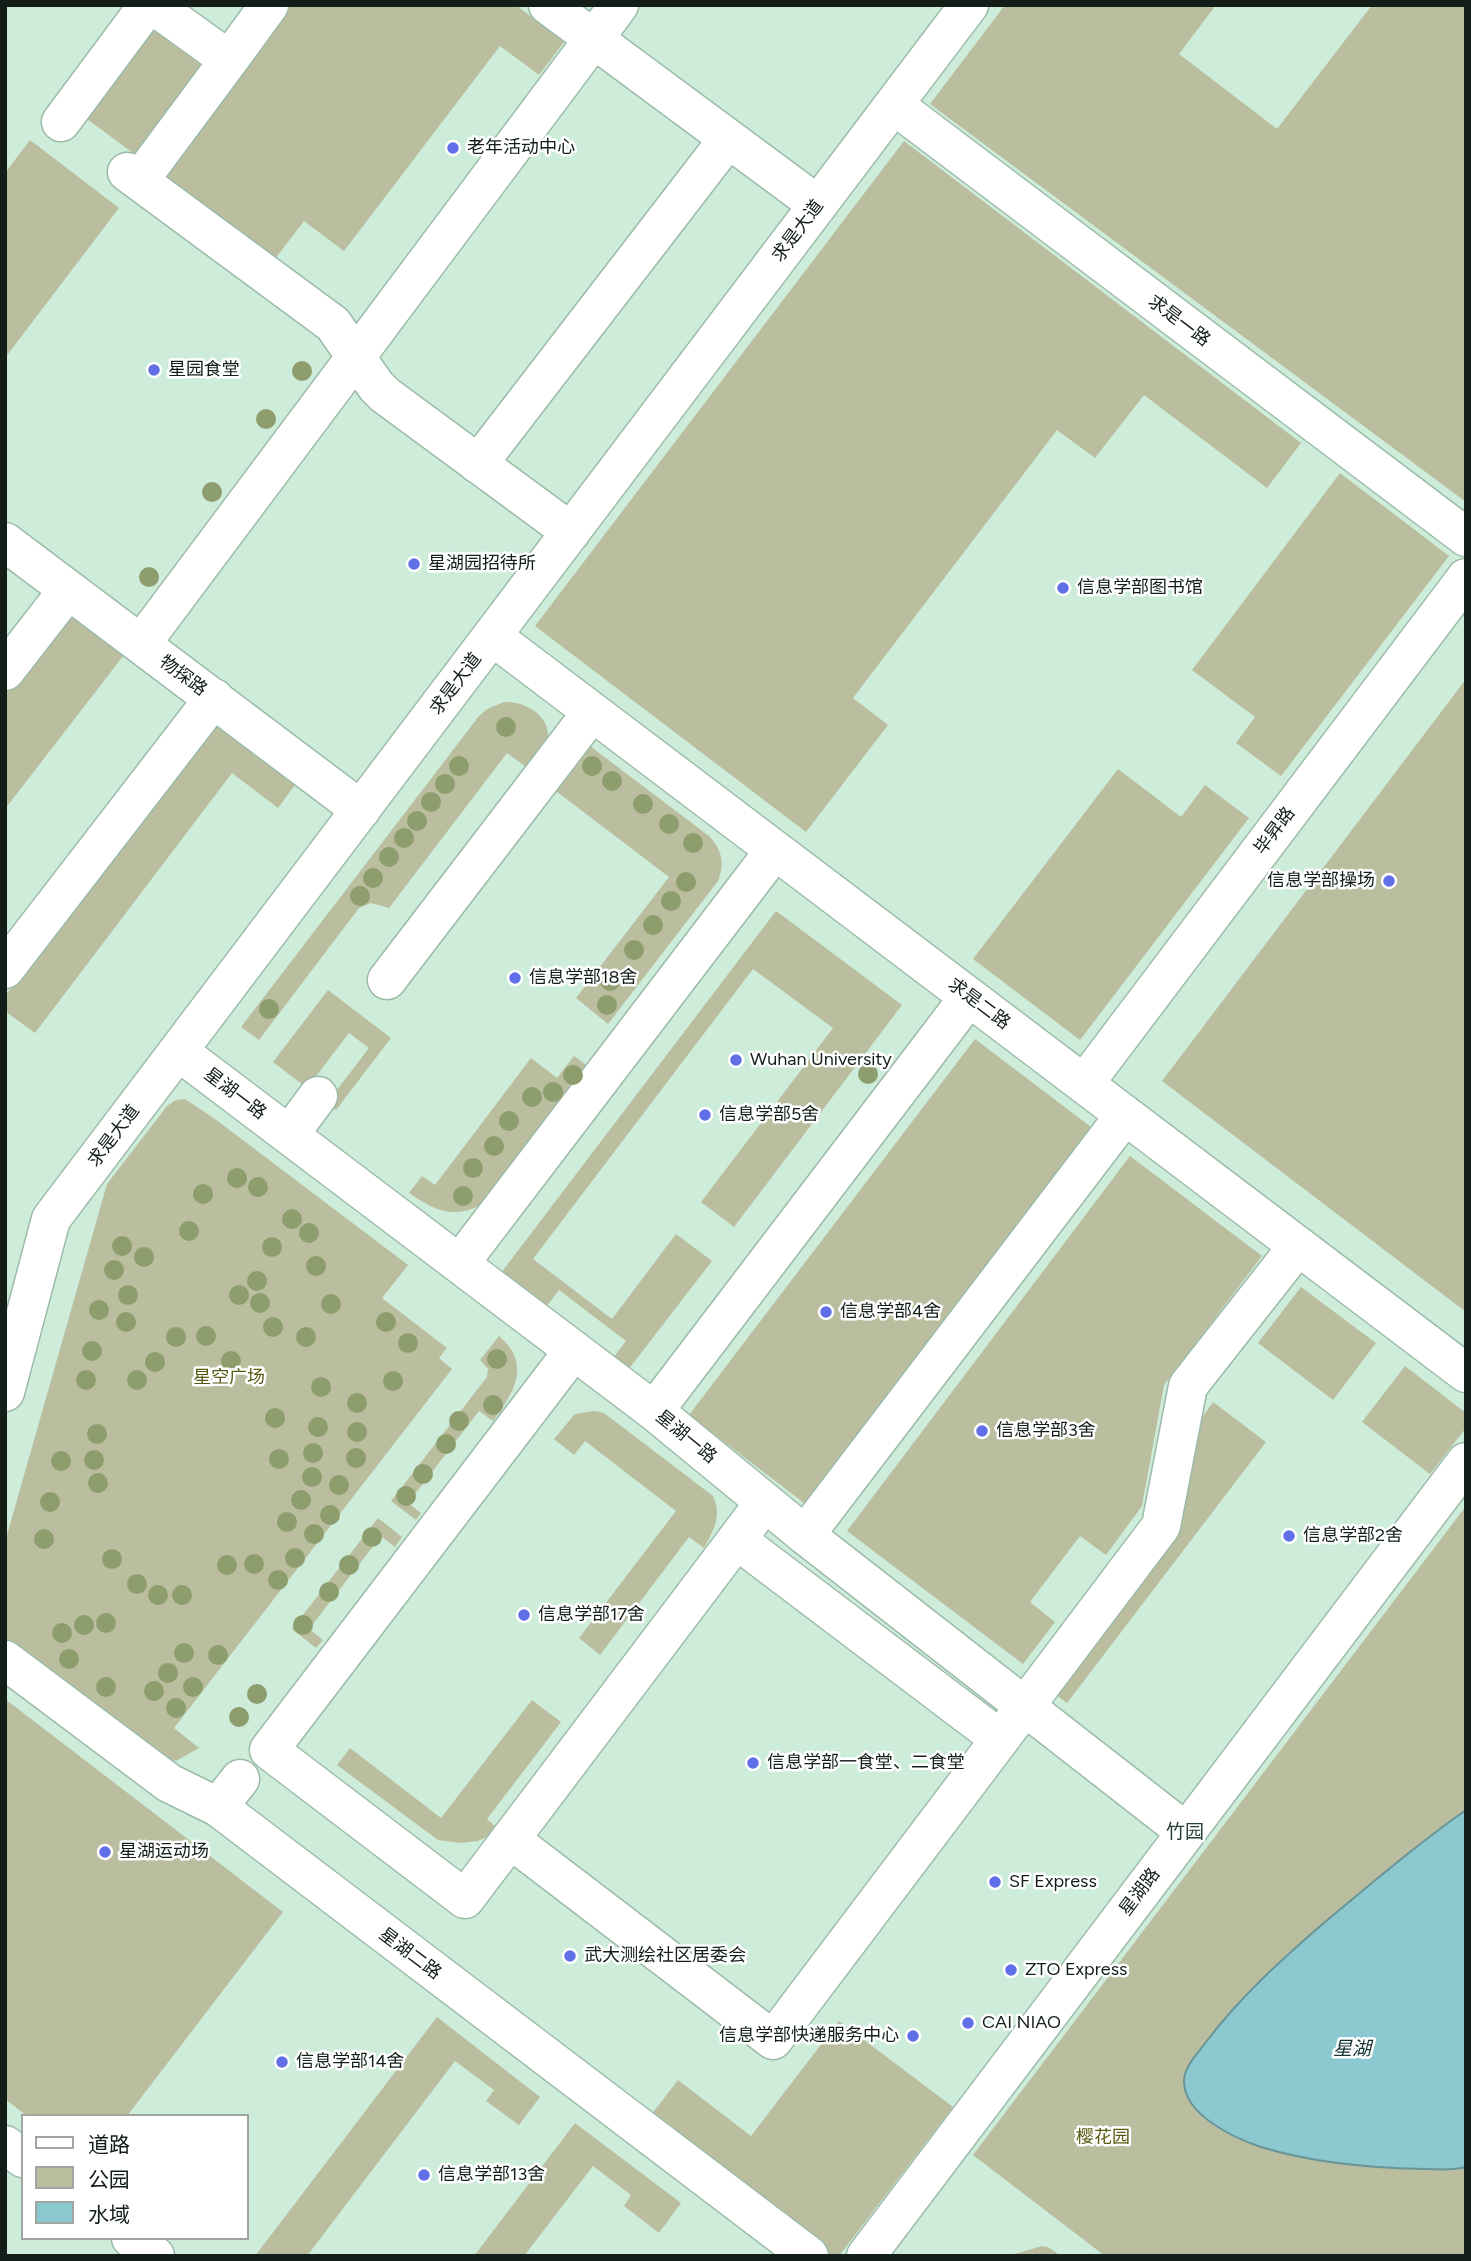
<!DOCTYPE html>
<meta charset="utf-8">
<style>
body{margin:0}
#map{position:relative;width:1471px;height:2261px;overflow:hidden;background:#cdecda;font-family:Figtree,"Noto Sans SC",sans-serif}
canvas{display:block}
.frame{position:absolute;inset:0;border:7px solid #121e17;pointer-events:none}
.legend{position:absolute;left:21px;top:2114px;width:228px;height:126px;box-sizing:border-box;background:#fff;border:2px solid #a0a5a2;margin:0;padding:9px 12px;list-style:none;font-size:21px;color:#121e17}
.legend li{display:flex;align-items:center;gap:14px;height:35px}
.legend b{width:35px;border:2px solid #a0a5a2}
</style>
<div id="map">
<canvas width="1471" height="2261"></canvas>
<div class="frame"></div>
<ul class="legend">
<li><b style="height:9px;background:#fff"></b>道路</li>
<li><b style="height:19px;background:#babe9f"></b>公园</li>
<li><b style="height:19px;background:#8cc8cf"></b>水域</li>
</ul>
</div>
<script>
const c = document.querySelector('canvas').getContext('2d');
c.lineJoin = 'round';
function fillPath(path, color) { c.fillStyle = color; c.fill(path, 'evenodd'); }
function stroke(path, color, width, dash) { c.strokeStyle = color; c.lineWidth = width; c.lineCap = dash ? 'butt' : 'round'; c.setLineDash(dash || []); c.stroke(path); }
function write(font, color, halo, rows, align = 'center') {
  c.font = font + ' Figtree,"Noto Sans SC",sans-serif'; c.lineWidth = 5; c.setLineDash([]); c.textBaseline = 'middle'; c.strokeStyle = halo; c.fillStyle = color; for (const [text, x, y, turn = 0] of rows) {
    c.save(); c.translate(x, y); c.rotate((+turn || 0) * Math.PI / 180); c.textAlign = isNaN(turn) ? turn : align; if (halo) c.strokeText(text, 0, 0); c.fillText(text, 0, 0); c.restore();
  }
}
const green = new Path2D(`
 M289,5H516L564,42L539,75L500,46L344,251L304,221L275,259L163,175Z
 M1005,5H1216L1179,54L1277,129L1372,5H1466V502L930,104Z
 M155,29L205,66L137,156L87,119Z
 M30,140L119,208L5,358V173Z
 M904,141L1301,443L1267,488L1144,395L1095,458L1057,430L853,698L888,725L806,832L535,626Z
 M1340,473L1449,556L1281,776L1236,743L1255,717L1192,670Z
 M70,608L127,651L5,809V692Z
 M1466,679V1312L1162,1081Z
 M504,702C528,701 556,719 546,747C543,755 535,763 530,770L507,753L389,908L371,903L359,908L259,1040L241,1027L479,716L487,709Z
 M214,719L297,782L278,808L232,773L35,1033L5,1011V996Z
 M586,743L709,836C722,850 725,863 718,881L608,1024L576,998L669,877L552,788Z
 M1118,769L1181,817L1205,785L1249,818L1080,1040L973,959Z
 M776,911L902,1005L734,1227L701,1202L833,1028L753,969L533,1259L612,1319L676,1234L712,1261L628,1370L613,1358L626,1341L559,1290L546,1307L501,1273Z
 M328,990L391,1038L336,1110L327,1103L369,1048L349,1033L307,1088L273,1062Z
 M975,1039L1091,1127L804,1503L689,1415Z
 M574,1056L589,1067L482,1204C455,1220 433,1210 409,1193L422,1176L435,1185L531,1058L557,1078Z
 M185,1099L215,1119L408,1265L382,1298L447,1348L439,1358L452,1369L174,1728L199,1748L176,1761L161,1757L5,1641V1542L107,1184L167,1106L176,1100Z
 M1130,1156L1262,1256L1164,1385L1142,1506L1106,1555L1080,1536L1030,1602L1055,1622L1023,1664L847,1531Z
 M1301,1287L1376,1343L1333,1400L1258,1343Z
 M499,1336C532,1364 514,1393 493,1421L479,1411L408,1503L421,1513L416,1520L391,1501L487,1377L488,1369L480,1360Z
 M1405,1366L1466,1413V1428L1430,1474L1362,1422Z
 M1213,1402L1266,1442L1067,1703L1052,1692L1199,1422Z
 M594,1411L604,1413L713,1496C722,1515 714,1530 704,1548L689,1537L600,1655L579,1638L676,1511L585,1441L574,1455L554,1439L575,1414Z
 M1466,1506V1810C1426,1839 1388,1871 1350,1902C1298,1945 1246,1988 1206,2042C1197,2053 1183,2068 1184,2083C1186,2118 1233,2138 1261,2147C1313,2163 1370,2168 1424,2169C1438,2169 1452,2170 1466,2167V2256H1105L973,2155Z
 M378,1518L402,1537L395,1547L381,1536L309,1629L323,1640L316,1648L292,1629Z
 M5,1699L283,1912L127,2116H27L5,2099Z
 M532,1700L561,1722L487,1819L498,1829L493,1834L478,1841L460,1843L438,1840L337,1765L350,1748L441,1818Z
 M437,2017L540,2097L519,2125L486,2101L494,2090L455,2061L307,2256H255Z
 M839,2021L953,2107L839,2256H826L648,2119L678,2080L751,2136Z
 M575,2123L681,2203L659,2233L624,2206L631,2195L593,2166L524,2256H474Z
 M1042,2246L1048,2247L1061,2256H1008Z`);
const water = new Path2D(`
 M1466,1810V2167C1452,2171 1438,2169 1424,2169C1370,2168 1313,2163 1261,2147C1234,2138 1186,2116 1184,2083C1183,2068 1197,2054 1206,2042C1240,1997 1282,1959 1325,1922C1371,1884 1416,1845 1466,1810Z`);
const minor = new Path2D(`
 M153,5L229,60L269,5
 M548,5L818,205
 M894,105L1466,537
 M61,122L148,5
 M127,172L333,324L376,386L385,395L571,532
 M139,181L229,60
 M478,464L728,139
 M5,542L361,810
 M492,636L1466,1373
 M141,644L619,5
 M5,671L68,590
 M5,969L214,698
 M387,980L592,712
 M178,1051L654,1411L805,1535L1186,1832
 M1084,1084L1466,578
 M289,1135L318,1096
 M460,1263L775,850
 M574,1350L269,1750L465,1899L765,1502
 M5,1392L51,1219L969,5
 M654,1411L969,997
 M805,1535L1125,1115
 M737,1540L1000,1739
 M5,1660L169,1783L218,1807L809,2256
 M218,1807L240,1779
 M510,1839L773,2040L1161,1526L1188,1386L1298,1246
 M5,2145L23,2158
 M131,2238L155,2256
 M866,2256L1466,1462`);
const trees = [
 [302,371],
 [266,419],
 [212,492],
 [149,577],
 [506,727],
 [459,766],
 [592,766],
 [612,781],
 [445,784],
 [431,802],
 [643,804],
 [417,821],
 [669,824],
 [404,838],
 [693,843],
 [389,857],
 [373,878],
 [686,882],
 [360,896],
 [671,901],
 [653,925],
 [634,950],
 [610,981],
 [607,1005],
 [269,1009],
 [868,1074],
 [573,1075],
 [553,1092],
 [532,1097],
 [509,1121],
 [494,1146],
 [473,1168],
 [237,1178],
 [258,1187],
 [203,1194],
 [463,1196],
 [292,1219],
 [189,1231],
 [309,1233],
 [122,1246],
 [272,1247],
 [144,1257],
 [316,1266],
 [114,1270],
 [257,1281],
 [128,1295],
 [239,1295],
 [260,1303],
 [331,1304],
 [99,1310],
 [126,1322],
 [386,1322],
 [273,1327],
 [206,1336],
 [176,1337],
 [306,1337],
 [408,1343],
 [92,1351],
 [497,1359],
 [231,1361],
 [155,1362],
 [86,1380],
 [137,1380],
 [393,1381],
 [321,1387],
 [357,1403],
 [493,1405],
 [275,1418],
 [459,1421],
 [318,1427],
 [357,1432],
 [97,1434],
 [446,1444],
 [313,1453],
 [356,1458],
 [279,1459],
 [94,1460],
 [61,1461],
 [423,1474],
 [312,1477],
 [98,1483],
 [339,1485],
 [406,1496],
 [301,1500],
 [50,1502],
 [330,1515],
 [287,1522],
 [314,1534],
 [372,1537],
 [44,1539],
 [295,1558],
 [112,1559],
 [254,1564],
 [227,1565],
 [349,1565],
 [278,1580],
 [137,1584],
 [329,1592],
 [158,1595],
 [182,1595],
 [106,1623],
 [84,1625],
 [303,1625],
 [62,1633],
 [184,1653],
 [218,1655],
 [69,1659],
 [168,1673],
 [106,1687],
 [193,1687],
 [154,1691],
 [257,1694],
 [176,1708],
 [239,1717]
];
const markers = [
 [453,148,7,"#606fe7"],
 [154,370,7,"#606fe7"],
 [414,564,7,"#606fe7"],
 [1063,588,7,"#606fe7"],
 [1389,881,7,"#606fe7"],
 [515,978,7,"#606fe7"],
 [736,1060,7,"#606fe7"],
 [705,1115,7,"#606fe7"],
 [826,1312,7,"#606fe7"],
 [982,1431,7,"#606fe7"],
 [1289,1536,7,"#606fe7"],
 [524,1615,7,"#606fe7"],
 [753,1763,7,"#606fe7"],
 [105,1852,7,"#606fe7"],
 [995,1882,7,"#606fe7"],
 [570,1956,7,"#606fe7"],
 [1011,1970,7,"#606fe7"],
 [968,2023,7,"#606fe7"],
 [913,2036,7,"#606fe7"],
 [282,2062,7,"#606fe7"],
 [424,2175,7,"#606fe7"]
];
const poiNames = [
 ["老年活动中心",467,148],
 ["星园食堂",168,370],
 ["星湖园招待所",428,564],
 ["信息学部图书馆",1077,588],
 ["信息学部操场",1375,881,"right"],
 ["信息学部18舍",529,978],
 ["Wuhan University",750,1060],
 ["信息学部5舍",719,1115],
 ["信息学部4舍",840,1312],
 ["信息学部3舍",996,1431],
 ["信息学部2舍",1303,1536],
 ["信息学部17舍",538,1615],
 ["信息学部一食堂、二食堂",767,1763],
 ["星湖运动场",119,1852],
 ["SF Express",1009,1882],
 ["武大测绘社区居委会",584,1956],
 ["ZTO Express",1025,1970],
 ["CAI NIAO",982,2023],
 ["信息学部快递服务中心",899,2036,"right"],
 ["信息学部14舍",296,2062],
 ["信息学部13舍",438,2175]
];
const streetNames = [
 ["求是大道",798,231,-53],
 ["求是一路",1179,321,37],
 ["物探路",183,676,37],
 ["求是大道",456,684,-53],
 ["毕昇路",1275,831,-53],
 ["求是二路",979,1004,37],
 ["星湖一路",235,1094,37],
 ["求是大道",114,1136,-53],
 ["星湖一路",686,1437,39],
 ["星湖路",1140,1892,-53],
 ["星湖二路",410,1954,37]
];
const parkNames = [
 ["星空广场",229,1378],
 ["樱花园",1103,2138]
];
const neighbourhoodNames = [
 ["竹园",1185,1832]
];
const waterNames = [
 ["星湖",1352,2049]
];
fillPath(green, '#babe9f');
fillPath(water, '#8cc8cf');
stroke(water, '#679598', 2);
stroke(minor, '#9cbaa8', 41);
stroke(minor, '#fff', 38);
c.fillStyle = '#8d9d6d';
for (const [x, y] of trees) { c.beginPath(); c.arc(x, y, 10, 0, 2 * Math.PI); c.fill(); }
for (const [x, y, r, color] of markers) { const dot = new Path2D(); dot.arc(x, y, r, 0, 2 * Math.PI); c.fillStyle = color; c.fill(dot); stroke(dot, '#fff', 2.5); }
write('18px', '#121e17', '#fff', poiNames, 'left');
write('18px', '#121e17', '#fff', streetNames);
write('18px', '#585c13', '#fff', parkNames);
write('19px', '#253f30', '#fff', neighbourhoodNames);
write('italic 19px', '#123134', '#fff', waterNames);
</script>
